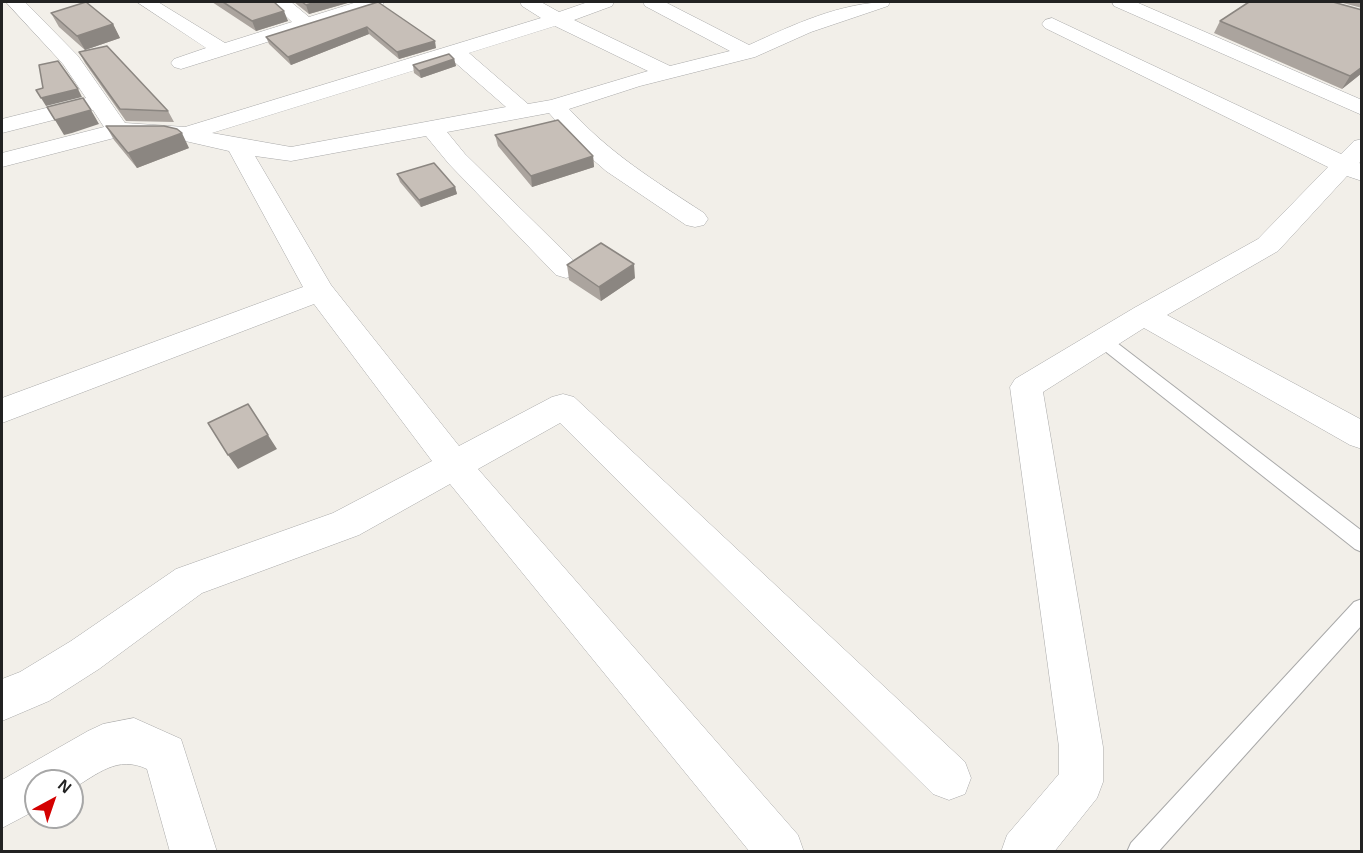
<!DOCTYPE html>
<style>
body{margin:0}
#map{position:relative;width:1363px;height:853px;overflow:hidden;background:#f2efe9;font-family:Arial,sans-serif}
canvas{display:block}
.frame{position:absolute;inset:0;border:3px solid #222;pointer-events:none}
.north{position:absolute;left:24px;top:769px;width:60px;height:60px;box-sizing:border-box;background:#fff;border:2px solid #a7a7a7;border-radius:50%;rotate:40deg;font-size:16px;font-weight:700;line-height:24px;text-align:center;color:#222}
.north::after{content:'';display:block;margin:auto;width:21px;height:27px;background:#d40000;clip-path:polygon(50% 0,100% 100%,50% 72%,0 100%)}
</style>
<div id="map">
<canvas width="1363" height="853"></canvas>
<div class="frame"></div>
<div class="north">N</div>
</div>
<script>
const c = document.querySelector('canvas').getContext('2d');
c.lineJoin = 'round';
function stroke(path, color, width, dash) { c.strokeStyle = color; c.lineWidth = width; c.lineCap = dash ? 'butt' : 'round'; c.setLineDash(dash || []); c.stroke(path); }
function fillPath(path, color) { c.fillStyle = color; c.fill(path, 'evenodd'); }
const service = new Path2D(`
 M1102,334L1108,336L1362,531V552L1355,549L1096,344L1094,340Z
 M1362,599V625L1158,852H1127L1131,843L1354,602Z`);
const minor = new Path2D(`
 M6,2H25L78,56L125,123L185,127L541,18L522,6L520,2H541L559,12L588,2H614L612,6L574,20L670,66L730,51L645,6L643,2H665L749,45C793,25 841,2 890,2L888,6L811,32L755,57L640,86L569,109C612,155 652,179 704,213L708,219L704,225L695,227L686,225L606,171L583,151L549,113L447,132L465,154L576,263L580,269L576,275L566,278L556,275L449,164L426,136L291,161L255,156L331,285L459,446L552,397L563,394L574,397L965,762L971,778L965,794L949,800L933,794L560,423L478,469L798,835L804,852H750L450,484L359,535L202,593L99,669L49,701L2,721V679L20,672L71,641L176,569L333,513L432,461L314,304L2,423V398L303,287L229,151L172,138L118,137L2,167V153L104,127L93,110L2,133V119L86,98L63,64ZM555,26L648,71L551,100L528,104L469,53ZM451,59L506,107L291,147L212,133Z
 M137,2H158L225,43L292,22L271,2H291L309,17L357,2H384L382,6L181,69L174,67L171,63L174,59L206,48Z
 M1112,2H1136L1362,100V115L1114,6Z
 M1052,18L1341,154L1354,141L1362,139V161L1359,163L1362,164V181L1347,176L1278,251L1167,315L1362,420V449L1350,445L1144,328L1043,392L1103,747V782L1097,798L1054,852H1001L1007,835L1059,774V747L1010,387L1015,379L1134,308L1258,239L1328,167L1045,28L1042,24L1045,20Z
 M134,718L181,739L217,852H170L147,769C117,755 98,774 72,789V781H36V810L2,828V780L88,731L103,724Z`);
const wall = new Path2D(`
 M212,2H274L288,21L256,31Z
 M294,2H351L309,14Z
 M378,2L436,48L399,59L369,34L291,65L269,44L266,37Z
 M1339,2H1362V8Z
 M1362,10V73L1342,89L1214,33L1220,21Z
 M51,13L113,24L120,38L85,50L59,27Z
 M79,52L168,111L174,122L126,121L85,63Z
 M454,59L456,66L421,78L414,73L413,65Z
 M106,126L189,148L137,168L114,140Z
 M495,135L593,156L594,167L532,187L498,146Z
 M397,174L455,187L457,194L421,207L400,182Z
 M567,265L635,278L601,301L569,280Z`);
const shadedWall = new Path2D(`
 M316,2H351L309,14L306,5Z
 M284,11L288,21L256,31L252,21Z
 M113,24L120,38L85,50L77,36Z
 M367,27L369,34L291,65L288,57Z
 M435,41L436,48L399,59L397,52Z
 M454,59L456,66L421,78L419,71Z
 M1362,67V73L1342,89L1350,76Z
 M78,89L82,97L46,106L41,98Z
 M91,110L99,124L72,133L64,135L55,120Z
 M182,133L189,148L137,168L128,153Z
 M593,156L594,167L532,187L531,176Z
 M455,187L457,194L421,207L419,200Z
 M634,264L635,278L601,301L599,287Z
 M268,435L277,449L238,469L228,455Z`);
const building = new Path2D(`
 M86,2L113,24L77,36L51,13Z
 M223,2H274L284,11L252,21Z
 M302,2H316L306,5Z
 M378,2L435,41L397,52L367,27L288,57L266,37Z
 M1249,2H1333L1362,10V67L1350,76L1220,21Z
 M107,46L168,111L120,109L79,52Z
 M449,54L454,59L419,71L413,65Z
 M58,61L78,89L41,98L36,90L43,88L39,65Z
 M83,98L91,110L55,120L47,107Z
 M558,120L593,156L531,176L495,135Z
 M106,126H164L177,129L182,133L128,153Z
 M434,163L455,187L419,200L397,174Z
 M601,243L634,264L599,287L567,265Z
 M248,404L268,435L228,455L208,423Z`);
stroke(service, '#a9a9a9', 2);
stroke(minor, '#a9a9a9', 1);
fillPath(service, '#fff');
fillPath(minor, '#fff');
fillPath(wall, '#aba49e');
fillPath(shadedWall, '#8b8681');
fillPath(building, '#c7bfb8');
stroke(building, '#8b8681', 1.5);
</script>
